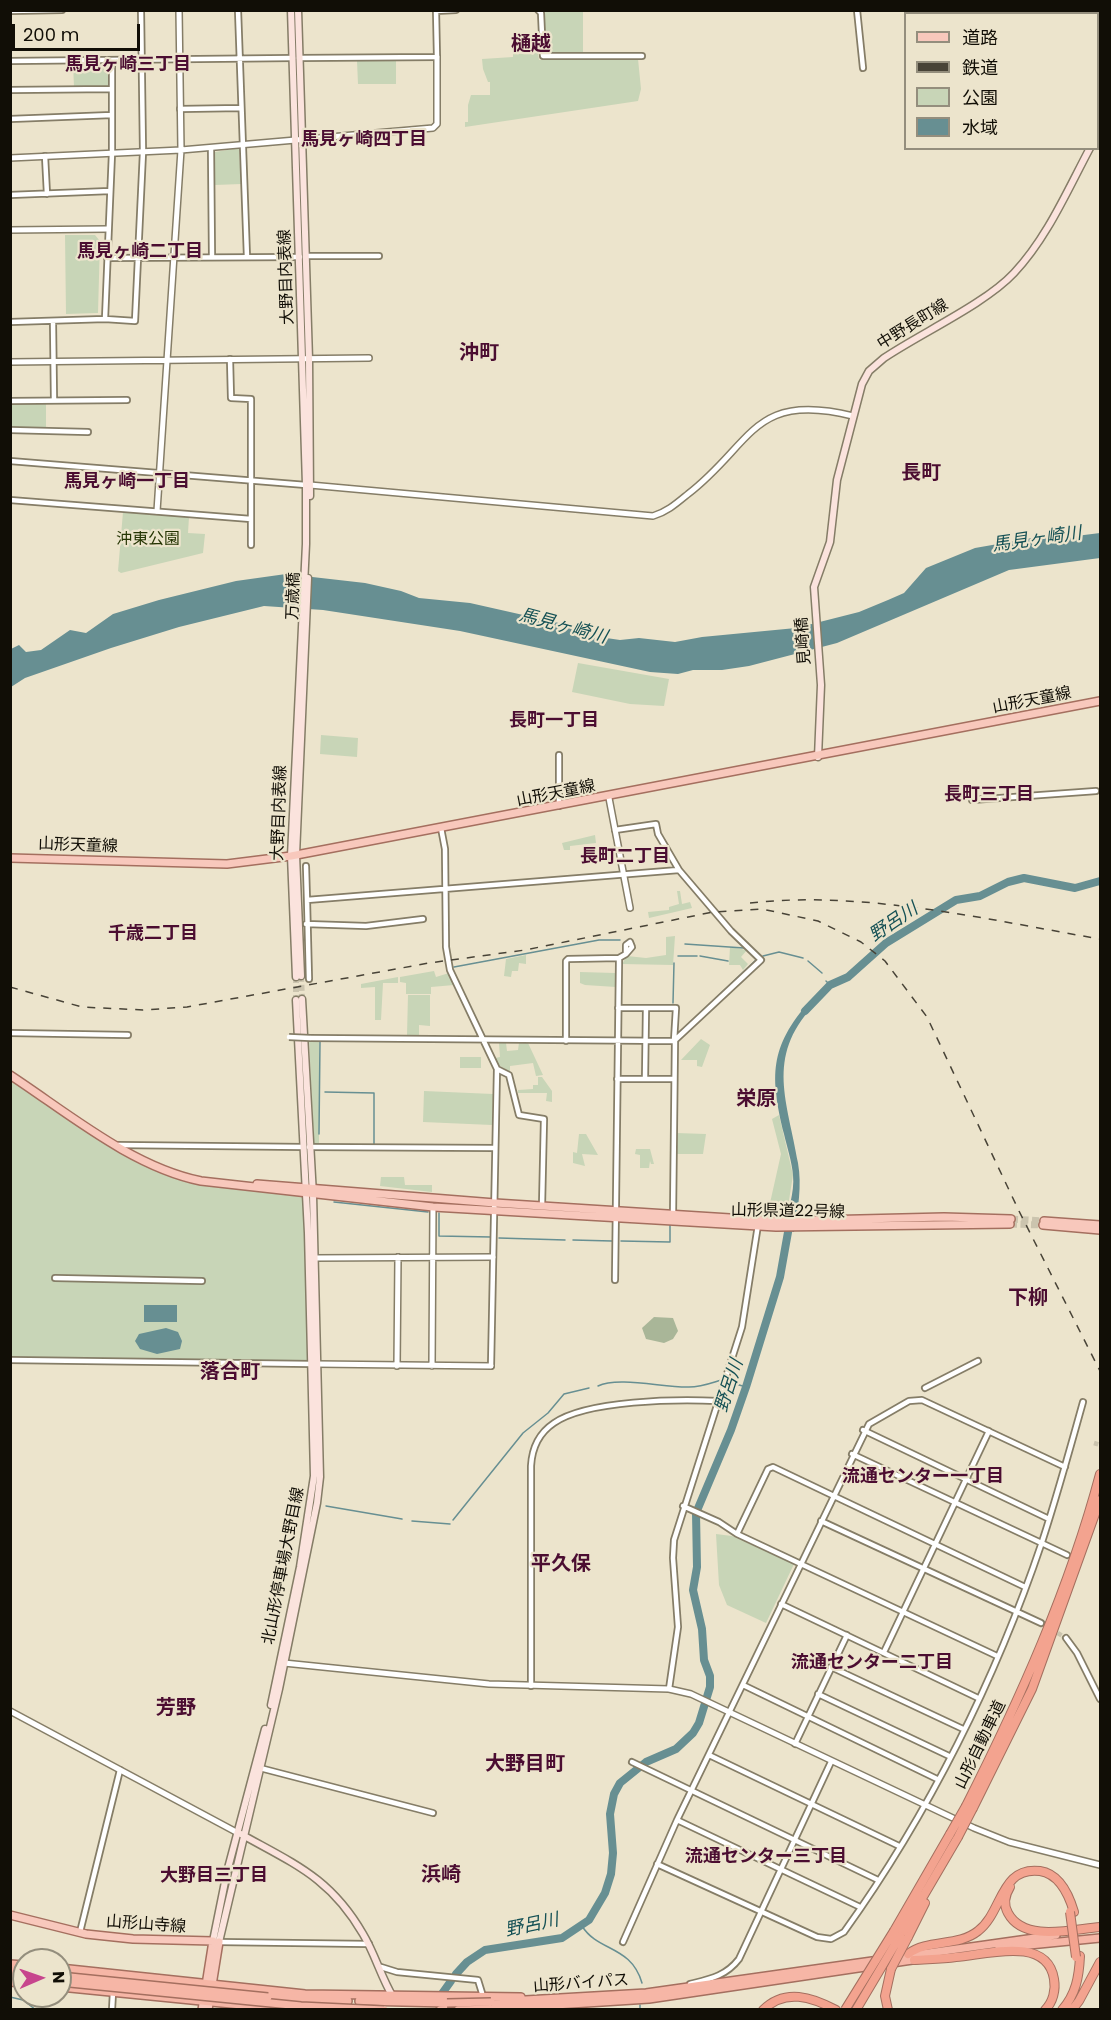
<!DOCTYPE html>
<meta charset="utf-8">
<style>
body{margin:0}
#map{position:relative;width:1111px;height:2020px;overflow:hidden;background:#ece4cc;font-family:Poppins,"Noto Sans JP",sans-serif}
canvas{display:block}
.frame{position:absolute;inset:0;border:12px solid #110e06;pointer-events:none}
.legend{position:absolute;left:904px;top:12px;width:195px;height:138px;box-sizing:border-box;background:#ece4cc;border:2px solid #948e7d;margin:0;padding:8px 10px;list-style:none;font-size:18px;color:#110e06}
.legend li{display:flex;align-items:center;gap:12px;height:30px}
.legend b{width:30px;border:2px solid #948e7d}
.north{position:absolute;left:12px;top:1948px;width:60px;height:60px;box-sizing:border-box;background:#ece4cc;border:2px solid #948e7d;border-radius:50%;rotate:88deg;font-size:16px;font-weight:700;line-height:24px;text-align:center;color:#110e06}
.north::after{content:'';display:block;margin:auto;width:21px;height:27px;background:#c7458d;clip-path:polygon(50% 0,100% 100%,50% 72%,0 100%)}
.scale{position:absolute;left:12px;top:24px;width:128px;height:27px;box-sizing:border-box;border:3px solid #110e06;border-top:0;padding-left:8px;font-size:18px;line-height:21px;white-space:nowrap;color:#110e06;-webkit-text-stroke:4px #ece4cc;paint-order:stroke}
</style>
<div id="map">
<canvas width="1111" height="2020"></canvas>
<div class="frame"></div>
<ul class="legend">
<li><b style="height:8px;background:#f8c8bc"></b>道路</li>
<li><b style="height:8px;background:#484337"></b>鉄道</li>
<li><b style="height:16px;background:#c8d5b7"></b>公園</li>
<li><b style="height:16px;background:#678f92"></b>水域</li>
</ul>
<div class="north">N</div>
<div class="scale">200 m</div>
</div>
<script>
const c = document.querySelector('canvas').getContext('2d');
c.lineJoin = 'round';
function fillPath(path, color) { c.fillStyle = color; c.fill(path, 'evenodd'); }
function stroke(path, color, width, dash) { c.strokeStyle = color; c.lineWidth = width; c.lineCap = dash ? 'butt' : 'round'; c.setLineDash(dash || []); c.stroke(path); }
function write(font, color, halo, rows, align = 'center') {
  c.font = font + ' Poppins,"Noto Sans JP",sans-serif'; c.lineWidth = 4.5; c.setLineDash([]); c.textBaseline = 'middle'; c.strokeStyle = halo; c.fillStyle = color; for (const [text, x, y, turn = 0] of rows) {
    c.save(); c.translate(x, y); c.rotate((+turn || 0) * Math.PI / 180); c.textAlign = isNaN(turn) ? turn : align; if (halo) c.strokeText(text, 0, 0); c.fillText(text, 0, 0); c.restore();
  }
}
const green = new Path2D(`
 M545,11H583V52H550L545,48Z
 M538,53L539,60L638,59L641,89L638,101L465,127V122H468V105L471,95H490V82H488L483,69L482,59L513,57V54Z
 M357,61H396V84H358Z
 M108,62L111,65V87H74L73,63Z
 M239,148L241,184L215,185V152Z
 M65,235H95L100,241L98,313L66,314Z
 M11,404H46V428L11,427Z
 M123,512L189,517L188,533L205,534L203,553L121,573L118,571Z
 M578,663L669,679L664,706L630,704L572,692Z
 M321,735L358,738L357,757L320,754Z
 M595,835L596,843L570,846V850H564L562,843Z
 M677,891H680L682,904L690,902L692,908L649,918L648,912L669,910V907L679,904Z
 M675,936L673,965L622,964L627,956L646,958L666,955V937Z
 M730,947L747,950L741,957L748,964L743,970L740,965H729Z
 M526,955V964L519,963L518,971H512L511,977L504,976L506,959Z
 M434,971L436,977L449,973L454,985L431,987V994H406V983L400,982V977Z
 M580,972L615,973L616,987L585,985L580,983Z
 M398,977V983H383L381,1020H375V987L361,988V984Z
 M408,995H430V1026L419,1025V1035H407Z
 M701,1039L710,1045L702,1067L697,1066V1060H681Z
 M309,1040L319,1041V1143L314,1144Z
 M499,1043H506L507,1051L518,1050L519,1043H528L543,1075L536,1076L533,1063L510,1066V1072L497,1064L495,1058L500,1057Z
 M460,1057H481V1068H460Z
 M538,1077H542L552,1091V1102L546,1101L547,1093H518V1090L533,1089V1085H538Z
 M11,1080L133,1156L172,1173L306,1195L311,1364L11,1360Z
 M424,1091L493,1094L492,1125L423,1122Z
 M779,1115L793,1175L787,1213L750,1212L752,1200L770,1203L781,1154L772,1119Z
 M676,1133L706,1134L703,1154H675Z
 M579,1134H586L598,1155L582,1154L585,1166L573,1163V1152L577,1153Z
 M636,1149H650L654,1164H651L650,1161L649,1168H640V1155L635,1154Z
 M381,1177H404L405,1185H432V1192L380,1186Z
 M716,1534L732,1536L794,1564L766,1623L727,1605L719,1585Z`);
const forest = new Path2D(`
 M654,1317L673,1318L678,1331L673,1339L664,1343L646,1339L642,1328Z`);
const water = new Path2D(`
 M1100,533V558L1009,570L837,643L749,666L722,670H693L678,674L650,672L460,631L323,610L264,606L179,627L111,648L25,678L11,687V649L19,645L26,652L41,650L70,630L86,633L113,614L159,600L236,581L286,574L365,583L401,591L419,598L470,603L572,626L579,634L620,640L639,638L675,642L702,637L796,628L859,612L888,600L904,593L926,568L975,548L1038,537L1052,539Z
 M810,1001L813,1006C765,1058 788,1102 798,1163C802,1185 798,1210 794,1232L784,1230C787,1213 795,1193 793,1175C792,1162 787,1147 784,1134C770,1077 769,1047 810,1001Z
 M144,1305H177V1322H144Z
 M166,1328L178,1332L182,1341L180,1349L157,1354L140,1349L135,1341L139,1334Z`);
const stream = new Path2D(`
 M685,944L744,948
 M678,956H697
 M700,956L728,961
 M763,956L779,952L803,958
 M808,961L822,973
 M454,967L599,940H620
 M826,981L830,985
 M673,1003L674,963
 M623,1005H673
 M678,1034L756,960
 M325,1092L374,1093V1144
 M672,1099V1081
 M319,1134L320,1041
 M334,1202L428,1212
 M439,1213V1236L491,1237
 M499,1238L565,1240
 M573,1240L612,1241
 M621,1241L670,1242V1225
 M729,1382L746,1387
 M598,1386C618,1376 665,1388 689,1387C701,1387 711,1383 721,1380
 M326,1506L402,1519
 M453,1520L523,1433L548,1413L564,1394L589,1388
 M412,1521L450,1524
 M582,1926C598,1952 631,1945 642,1983
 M10,1997L23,2000L36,2010
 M640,2005V2010`);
const river = new Path2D(`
 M805,1011L830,985L848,977L886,943L956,900L980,896L1008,882L1024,878L1075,888L1100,881
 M456,1974L467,1962L485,1950L562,1938L589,1920L605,1893L611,1874L613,1853L610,1814L614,1794L620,1783L646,1762L676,1749L693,1733L699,1723L710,1687V1676L704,1660L702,1629L693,1590L697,1567L696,1513L731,1430L746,1387L780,1277L790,1221
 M441,1995L451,1981`);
const minorTunnel = new Path2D(`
 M1094,1443L1100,1445
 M1041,1623L1066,1638`);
const secondaryTunnel = new Path2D(`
 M301,976L302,999
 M296,977V1000`);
const primaryTunnel = new Path2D(`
 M1011,1219L1044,1221
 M1010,1224L1043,1225`);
const minor = new Path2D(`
 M238,10L247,257
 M538,10L541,13L543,56H642
 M857,10L863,68
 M10,11L62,10
 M436,11L456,10
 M299,58L437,57L436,10
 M10,61L293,58
 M10,90L112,89
 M180,109L241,108
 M10,119L112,115
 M211,148L212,257
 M45,156L47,194
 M10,195L110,191
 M306,256H379
 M107,258L300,257
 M105,319L135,321L143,152L141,10
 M10,322L105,319L112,153V60
 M53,322L54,400
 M230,359L231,398L251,399V545
 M10,401L127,400
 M10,430L88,432
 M10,461L306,485
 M10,500L251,519
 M972,800L1096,791
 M559,806V755
 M441,828L445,849L446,947L450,970L497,1069L491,1366
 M615,830L656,824L658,834L679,870
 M306,866L307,900L679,870L731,931L761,960L674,1041L310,1038
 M307,900L309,979
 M306,924L366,926L423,919
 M618,1008H676L674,1041
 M10,1033L128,1035
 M566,1041V961L568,959L619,958
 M497,1069L509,1075L519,1115L544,1119L542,1206
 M617,1079H674
 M645,1079L646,1008
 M118,1145L304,1147
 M309,1147L495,1148
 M673,1215L675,1040
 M55,1278L202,1281
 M615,1280L619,964V958L626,954V945L630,942L632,947L626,954
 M10,1360L312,1364
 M925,1388L978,1361
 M863,1430L1049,1519
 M852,1454L1067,1555
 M683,1506L719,1522L737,1534L997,1656
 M821,1521L1041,1623
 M737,1534L768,1469L773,1467L1025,1587
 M781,1604L978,1698
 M1066,1638L1077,1653L1100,1699
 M884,1652L989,1431
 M831,1667L963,1729
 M743,1685L937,1779
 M531,1686V1466C532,1448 539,1433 554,1423C587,1400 678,1399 718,1401
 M669,1689L678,1627L673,1558L674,1540L742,1327L758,1225
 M818,1694L949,1756
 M795,1744L847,1635
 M709,1755L899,1846
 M632,1762L878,1880
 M260,1768L433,1813
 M677,1820L860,1907
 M657,1864L817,1937L831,1939L844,1932C928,1815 996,1679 1042,1542C1057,1496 1070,1449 1083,1402
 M80,1932L120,1770
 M219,1942L369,1944
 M623,1942L677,1820L869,1424L909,1401L922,1400L1065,1467
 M381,1967L397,1972L478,1980L482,1993
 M690,1984C710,1979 726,1976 739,1959L831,1762
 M112,2010L113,1992`);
const tertiary = new Path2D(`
 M10,158L181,150L433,128L437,124V57
 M10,230L108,229
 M10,362L369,358
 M310,485L653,516C667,512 677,503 688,494C753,444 752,391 853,416
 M157,511L181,150L179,10
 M609,798L630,908
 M315,1258L493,1257
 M317,1364L491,1366
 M397,1366L398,1257
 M432,1366L433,1207
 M284,1663L489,1684L669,1689L691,1694L974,1828L1009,1842L1100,1865
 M10,1711L238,1833`);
const secondary = new Path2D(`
 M291,10L306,485V544L291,856L296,977
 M298,10L309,359L310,496
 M1098,133L1100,128
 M818,757L821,685L814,587L830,542L837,480L862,384L869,371L884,358C921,333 985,304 1014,273C1047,238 1067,191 1090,148
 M301,976L296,855L308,578
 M271,1705L300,1567L314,1476L308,1233L296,1000
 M239,1833C294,1864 330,1877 363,1934C375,1954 381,1977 393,1997
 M213,1941L227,1872L265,1729
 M219,1942L279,1689L317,1503L320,1477L313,1195L302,999`);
const primary = new Path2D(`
 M10,858L227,864L291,856L1100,701
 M10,1075C68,1113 132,1167 201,1181L433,1207L776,1227L1010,1224
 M257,1184L495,1203L777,1221L944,1217L1011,1219
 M1044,1221L1100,1225
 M1043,1225L1100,1230
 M10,1915L86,1934L133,1939L213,1941L202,2010
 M208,2010L219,1942`);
const trunk = new Path2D(`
 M999,1948L1100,1938
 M10,1964L24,1965
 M60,1968L305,1994L521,1997
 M10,1971L24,1972
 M10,1977L24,1978
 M10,1982L24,1983
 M60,1987L292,2010
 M268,1997L348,2001
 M359,2001L447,2003
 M491,2002L646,1993L1056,1935
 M492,2009L649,1999L919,1959
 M440,2010H454`);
const motorway = new Path2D(`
 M966,1806C1020,1699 1069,1590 1100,1474
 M973,1808L1032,1689L1100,1500
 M1010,1887C1005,1895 1003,1904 1008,1913C1024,1943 1073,1929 1100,1927
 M894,1931L950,1834
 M900,1936L958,1837
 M908,1937L925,1903
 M908,1954C928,1939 958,1947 978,1931C1003,1912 1000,1866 1040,1871C1060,1874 1069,1895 1074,1912
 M914,1960C928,1959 942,1959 956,1957C985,1955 1047,1935 1054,1979C1056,1990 1053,2002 1045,2010
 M763,2010C785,1988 812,1997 836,2010
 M888,2010L885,1996L891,1969
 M1062,2010C1076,1994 1079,1977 1080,1956
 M1072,2010L1079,2001L1100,1962`);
const rail = new Path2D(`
 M750,903C863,890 989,920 1100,939
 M10,987L82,1007L143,1010L187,1007L429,963L525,950L713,912L762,909L818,921L861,942L885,961L927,1017L1019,1211L1100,1371`);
const minorBridge = new Path2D(`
 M289,1037L310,1038`);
const trunkBridge = new Path2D(`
 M60,1976L268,1997
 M60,1982L301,2006L384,2010
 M447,2003L491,2002
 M458,2010L492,2009`);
const motorwayBridge = new Path2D(`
 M950,1834L966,1806
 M958,1837L973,1808
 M1070,1912L1076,1957
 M891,1969L908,1937
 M845,2010L894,1931
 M856,2010L900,1936`);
const streetNames = [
 ["大野目内表線",287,277,-92],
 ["中野長町線",913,325,-32],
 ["万歳橋",294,596,-88],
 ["見崎橋",804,641,-94],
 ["山形天童線",1032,701,-11],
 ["山形天童線",556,794,-11],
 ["大野目内表線",280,813,-88],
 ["山形天童線",78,846,2],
 ["山形県道22号線",788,1212,1],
 ["北山形停車場大野目線",284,1566,-79],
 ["山形自動車道",981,1745,-64],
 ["山形山寺線",146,1925,4],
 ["山形バイパス",581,1984,-4]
];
const parkNames = [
 ["沖東公園",148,540]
];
const neighbourhoodNames = [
 ["馬見ヶ崎三丁目",128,65],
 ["馬見ヶ崎四丁目",364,140],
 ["馬見ヶ崎二丁目",140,252],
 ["馬見ヶ崎一丁目",127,482],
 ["長町一丁目",554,721],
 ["長町三丁目",989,795],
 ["長町二丁目",625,857],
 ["千歳二丁目",153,934],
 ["流通センター一丁目",923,1477],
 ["流通センター二丁目",872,1663],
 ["流通センター三丁目",766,1857],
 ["大野目三丁目",214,1876]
];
const waterNames = [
 ["馬見ヶ崎川",1037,540,-8],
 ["馬見ヶ崎川",563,627,15],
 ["野呂川",894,923,-34],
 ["野呂川",730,1386,-72],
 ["野呂川",532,1926,-12]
];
const quarterNames = [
 ["樋越",531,45],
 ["沖町",479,354],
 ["長町",921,474],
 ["栄原",756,1100],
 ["下柳",1028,1299],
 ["落合町",230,1373],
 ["平久保",561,1565],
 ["芳野",176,1709],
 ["大野目町",525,1765],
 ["浜崎",441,1876]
];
fillPath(green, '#c8d5b7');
fillPath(forest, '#a9b698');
fillPath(water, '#678f92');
stroke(stream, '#678f92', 1.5);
stroke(river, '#678f92', 8);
stroke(minorTunnel, '#cbc4ae', 4.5, [4.5, 2]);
stroke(secondaryTunnel, '#cbc4ae', 6, [6, 3]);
stroke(primaryTunnel, '#cbc4ae', 7, [7, 3.5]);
stroke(minor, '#857d67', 8);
stroke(tertiary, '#857d67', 8);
stroke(secondary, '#857d67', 9);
stroke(primary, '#a46f5f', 10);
stroke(trunk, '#a46f5f', 10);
stroke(motorway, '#a46f5f', 10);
stroke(minor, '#fff', 4.5);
stroke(tertiary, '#fff', 5);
stroke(secondary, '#fbe3dd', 6);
stroke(primary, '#f8c8bc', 7);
stroke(trunk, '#f6b6a6', 7);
stroke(motorway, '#f3a38f', 8);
stroke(rail, '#484337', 1.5, [8, 8]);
stroke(minorBridge, '#857d67', 8, []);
stroke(trunkBridge, '#a46f5f', 10, []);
stroke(motorwayBridge, '#a46f5f', 10, []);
stroke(minorBridge, '#fff', 4.5);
stroke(trunkBridge, '#f6b6a6', 7);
stroke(motorwayBridge, '#f3a38f', 8);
write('16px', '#110e06', '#ece4cc', streetNames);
write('16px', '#253503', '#ece4cc', parkNames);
write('bold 18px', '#4b0d31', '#ece4cc', neighbourhoodNames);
write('italic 18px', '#155155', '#ece4cc', waterNames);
write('bold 20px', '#4b0d31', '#ece4cc', quarterNames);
</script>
